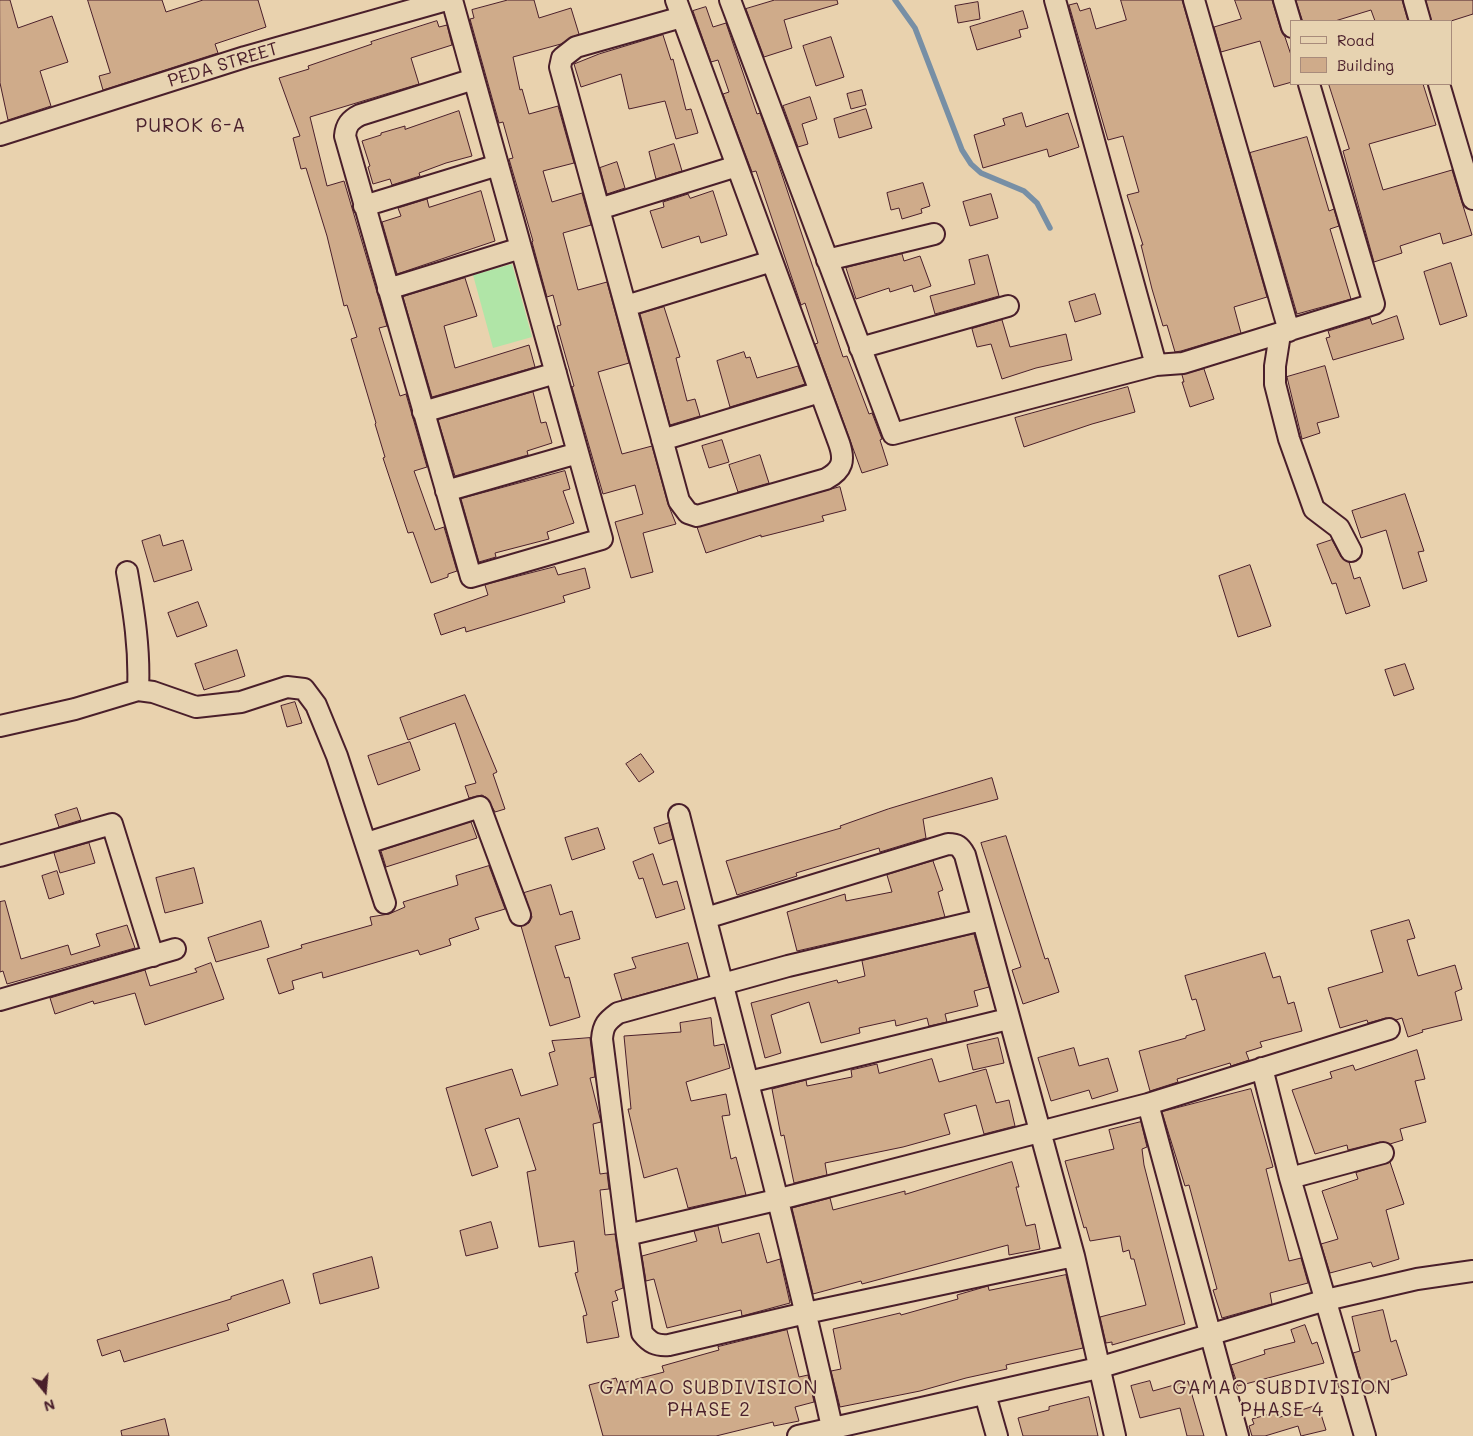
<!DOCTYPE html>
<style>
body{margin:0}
#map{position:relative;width:1473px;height:1436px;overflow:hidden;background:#e9d2ae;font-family:Mali,sans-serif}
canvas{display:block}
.legend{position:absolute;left:1290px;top:20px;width:162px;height:65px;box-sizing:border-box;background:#e7d3b1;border:1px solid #a88b7b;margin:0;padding:6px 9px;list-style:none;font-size:15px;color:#4a1f2b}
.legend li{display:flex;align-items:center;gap:10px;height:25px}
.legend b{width:25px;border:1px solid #a88b7b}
.north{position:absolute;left:20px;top:1366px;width:50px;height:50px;-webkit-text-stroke:4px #e7d3b1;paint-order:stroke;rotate:163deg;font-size:14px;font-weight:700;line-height:20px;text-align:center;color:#4a1f2b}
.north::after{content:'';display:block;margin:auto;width:18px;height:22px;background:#4a1f2b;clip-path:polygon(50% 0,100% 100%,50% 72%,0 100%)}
</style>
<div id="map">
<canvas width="1473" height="1436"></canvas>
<ul class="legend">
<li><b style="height:6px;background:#e7d3b1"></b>Road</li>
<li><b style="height:14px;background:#cfab8a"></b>Building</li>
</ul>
<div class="north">N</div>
</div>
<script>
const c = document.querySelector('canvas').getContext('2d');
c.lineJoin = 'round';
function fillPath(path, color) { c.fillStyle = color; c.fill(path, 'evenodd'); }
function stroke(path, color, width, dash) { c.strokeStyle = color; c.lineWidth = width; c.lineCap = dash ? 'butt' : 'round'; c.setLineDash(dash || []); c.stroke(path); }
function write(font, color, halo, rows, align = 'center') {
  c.font = font + ' Mali,sans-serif'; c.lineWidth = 4; c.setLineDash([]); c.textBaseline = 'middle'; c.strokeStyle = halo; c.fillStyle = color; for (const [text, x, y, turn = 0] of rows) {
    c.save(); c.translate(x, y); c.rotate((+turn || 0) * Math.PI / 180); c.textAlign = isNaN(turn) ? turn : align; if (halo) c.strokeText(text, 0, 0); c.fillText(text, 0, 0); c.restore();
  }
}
const green = new Path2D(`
 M512,264L532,337L493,348L473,275Z`);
const stream = new Path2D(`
 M895,0L915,28L962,150L971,164L981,173L1024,191L1037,203L1050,228`);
const building = new Path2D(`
 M0,0H10L18,28L52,16L68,62L40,71L51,106L8,120L0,83Z
 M88,0H162L166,12L203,0H258L266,27L215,44L218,53L103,90L99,76L110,73Z
 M508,0H534L539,18L571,8L579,34L561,44L513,57L520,90L522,89L529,114L558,106L574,163L543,171L552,202L582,193L591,225L563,233L578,290L607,282L629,363L598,372L622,454L652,446L668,504L676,524L643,533L653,572L631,578L615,522L643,514L635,485L603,494L572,387L574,386L557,326L561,325L553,295L547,297L532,242L533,241L509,159L513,158L503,122L499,123L470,19L474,18L472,10Z
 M775,0H837L838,4L784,20L792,48L764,57L746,9Z
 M1121,0H1182L1267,297L1234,307L1241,333L1181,351L1175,352L1167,325L1163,326L1152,289L1141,245H1143L1127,195L1139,192L1123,136L1108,140L1069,5L1077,3L1080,11L1090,8L1096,29L1126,20Z
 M1235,0H1272L1281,30L1285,37L1292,58V82L1274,87L1260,41L1221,52L1214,27L1241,19Z
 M1296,0H1402L1408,21H1375L1371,10L1335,21H1303Z
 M1426,0H1473V14L1451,21H1432Z
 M978,2L980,19L958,23L955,6Z
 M706,7L713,27L726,23L757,114L760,113L778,163L843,357L847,356L869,414L872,413L882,439L880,440L888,465L862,473L815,344L818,343L805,303L801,305L756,171L752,172L725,100L723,94L729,92L718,60L711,62L693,11Z
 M1023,11L1028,28L1019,30L1021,37L977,50L970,27Z
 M437,21L439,27L447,25L452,45L411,58L419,84L310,117L327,186L344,181L387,326L379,328L400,396L406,394L427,467L414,471L435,530L444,527L457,571L448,574V577L431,583L413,532L408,533L383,458L385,457L375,424L376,423L351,339L357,337L347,305L344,306L327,236L306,168L301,169L293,138L300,136L279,78L309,69L308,66L372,44L371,42Z
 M663,35L671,60L673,59L686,110L691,109L698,133L676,139L665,101L629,109L621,74L581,87L574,64L599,54Z
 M831,37L844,77L816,86L803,46Z
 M1329,84H1423L1436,125L1369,144L1383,190L1452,170L1472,235L1443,244L1440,233L1400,246L1402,253L1374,262L1343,151L1349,149Z
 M862,90L866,105L851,109L847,94Z
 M810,97L817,119L802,124L808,144L798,147L783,106Z
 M866,109L872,128L839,138L834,119Z
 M459,111L472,156L446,163L419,173L420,176L392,185L390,179L373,184L368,167L370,166L362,141L381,135V133L405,126V129Z
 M1022,113L1026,127L1068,113L1079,147L1049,157L1047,149L983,168L974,135L1005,125L1003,119Z
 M1307,137L1329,211L1334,209L1339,226L1330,229L1351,299L1297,314L1250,153Z
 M674,144L682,171L656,179L649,152Z
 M617,162L625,188L607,194L600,168Z
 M923,183L930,206L921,209L922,213L902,219L899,208L891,210L887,193Z
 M481,191L495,241L397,274L382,222L401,216L398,208L427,199L429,207Z
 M713,191L727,235L701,243L699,236L662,248L650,211L664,207L663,202L688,194L690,198Z
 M991,194L998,218L970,226L963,202Z
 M902,254L904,261L920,256L931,286L914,292L912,285L890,292L889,288L856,299L846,268Z
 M988,255L999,296L935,314L930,296L975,284L969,260Z
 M1451,263L1467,316L1440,325L1424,272Z
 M465,278L477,316L444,326L455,368L529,345L535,367L432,397L403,297Z
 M1095,294L1101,314L1075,322L1069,302Z
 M664,307L680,357L676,358L687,401L695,399L700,416L670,425L640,314Z
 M1397,316L1404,339L1333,360L1326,338L1330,337L1328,331L1370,318L1372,324Z
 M1002,320L1010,347L1066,334L1072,360L1036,368L1002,379L991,344L977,347L972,329Z
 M744,352L746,358L750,357L757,378L798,366L805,384L730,407L717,361Z
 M1325,366L1339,417L1317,423L1320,433L1302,439L1287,377Z
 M1204,369L1214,399L1190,407L1182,382H1184L1182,375Z
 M1128,387L1135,412L1092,424L1024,447L1015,418Z
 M533,392L541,423L546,422L552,443L527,451L528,455L455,476L438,420Z
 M722,440L729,462L709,468L702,446Z
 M760,455L769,483L738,492L729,465Z
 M565,471L570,489L563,491L574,523L547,532L549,539L495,553L496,557L479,562L461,499Z
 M840,487L846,510L822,516L824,521L761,537V535L706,553L697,527Z
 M1405,494L1424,551L1418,552L1427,581L1403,589L1386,530L1361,538L1352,511Z
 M160,535L163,546L183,540L192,570L154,582L142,541Z
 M1332,540L1341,557L1349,562L1354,579L1360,577L1370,606L1346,614L1336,583L1332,584L1317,545Z
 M1250,565L1271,626L1238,637L1219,576Z
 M555,567L558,575L585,568L590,588L563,596L565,602L466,632L465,627L441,635L434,614L488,595L485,585Z
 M198,602L207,626L177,637L168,613Z
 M237,650L245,676L204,690L195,664Z
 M1405,664L1414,689L1394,696L1385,670Z
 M465,695L497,772L493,774L505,809L495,812L487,798L482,795L469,798L465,786L476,783L455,723L408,740L400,718Z
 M295,702L302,723L287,727L281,706Z
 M410,742L420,770L378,785L368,756Z
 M641,754L654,772L639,782L626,764Z
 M992,778L998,799L923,819L926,838L880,852L879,848L796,873L797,876L737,895L726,861L841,828L840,826L888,809Z
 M77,808L81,820L59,827L55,815Z
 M471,822L477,838L386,867L381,851Z
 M669,823L673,839L659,844L654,828Z
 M598,828L605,849L572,860L565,838Z
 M1006,836L1045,959L1048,958L1059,992L1023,1004L1012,970L1021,967L981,843Z
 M89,843L95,863L60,873L54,853Z
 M653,854L663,885L677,881L685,909L656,918L643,878L639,879L633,862Z
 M933,861L943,890L938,892L945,917L797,951L787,912L845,894L846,901L892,892L887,875Z
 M489,866L505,909L475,918L479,929L449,939L451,945L420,955L418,950L323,978L322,972L292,981L294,989L279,994L267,959L302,948L301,945L372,925L370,917L389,914L405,907L403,902L458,885L456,876Z
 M194,868L203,903L165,913L156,878Z
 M57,871L64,894L49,899L42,876Z
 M551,885L560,915L572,911L580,939L555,946L565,978L569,977L580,1017L550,1026L521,926L529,923L532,917L524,893Z
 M5,901L21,959L68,945L71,955L100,946L96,934L127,925L135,948L7,984L3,971L0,972V902Z
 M1409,920L1415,938L1407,940L1418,976L1455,965L1462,989L1455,992L1462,1020L1422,1030L1423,1032L1408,1037L1402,1018L1396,1020L1386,1018L1368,1023L1367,1020L1340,1028L1328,988L1383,972L1371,931Z
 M261,921L269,947L216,962L208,938Z
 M974,934L989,987L974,991L978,1006L945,1014L947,1022L929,1026L927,1018L896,1026L895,1020L859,1028L860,1033L821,1043L809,1002L771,1015L781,1053L765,1058L751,1003L837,980L838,983L865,976L862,961Z
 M688,943L698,979L622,1000L614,974L636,968L632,958Z
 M1265,953L1273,978L1280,976L1288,1004L1294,1002L1302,1031L1260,1042L1262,1047L1246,1052L1249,1060L1231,1066L1230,1063L1177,1079L1178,1082L1150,1091L1139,1051L1186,1038V1036L1205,1030L1196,999L1192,1000L1185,976Z
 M211,963L224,999L145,1025L135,993L94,1004L93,1001L55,1014L50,998L145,970L150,986L197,972L195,969Z
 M711,1018L714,1046L724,1044L730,1068L686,1082L691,1101L726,1094L730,1115L722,1116L731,1159L736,1157L746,1195L688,1208L677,1168L644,1178L628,1109H631L624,1036L681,1032L680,1023Z
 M590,1038L595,1077L590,1078L601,1122L593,1124L600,1174L607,1173L609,1189L600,1190L605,1235L615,1234L623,1288L615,1291L618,1300L612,1302L619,1337L587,1343L583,1316L587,1315L575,1273L578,1272L574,1241L539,1247L527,1172L536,1170L519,1118L485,1129L498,1167L472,1176L446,1088L512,1069L521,1096L558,1085L549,1053L555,1051L552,1041Z
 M998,1038L1004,1063L973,1070L967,1045Z
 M1074,1048L1079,1066L1108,1058L1118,1091L1092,1099L1089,1090L1051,1101L1038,1058Z
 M1417,1050L1425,1079L1415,1081L1426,1122L1400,1129L1403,1140L1390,1144L1380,1142L1348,1150L1347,1145L1315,1154L1292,1090L1332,1078L1330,1072L1353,1065L1355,1070Z
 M932,1059L939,1082L986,1069L996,1103L1009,1100L1015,1126L984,1134L976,1105L944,1114L950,1134L903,1147L825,1163L827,1175L794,1183L784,1135L781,1136L772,1089L806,1080L807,1086L852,1077L851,1070L877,1064L879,1073Z
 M1251,1089L1273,1167L1266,1169L1289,1261L1301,1258L1308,1283L1270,1293L1272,1304L1222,1318L1213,1290L1217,1289L1189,1185L1185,1186L1162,1112Z
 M1141,1122L1147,1147L1142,1149L1144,1165L1185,1324L1112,1345V1342L1106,1343L1100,1317L1146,1305L1134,1259H1131L1129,1250L1123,1252L1120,1236L1090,1241L1086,1227L1084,1228L1065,1161L1114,1149L1109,1130Z
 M1012,1162L1019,1187H1016L1026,1226L1035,1224L1040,1249L1009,1255L1008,1245L862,1284L861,1281L813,1294L792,1208L830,1198L833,1210L905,1191V1194Z
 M1390,1162L1404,1204L1386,1210L1399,1259L1373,1267L1371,1262L1330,1273L1321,1244L1338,1239L1322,1191L1358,1179L1356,1173Z
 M491,1222L498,1248L466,1256L460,1231Z
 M718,1226L722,1243L759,1233L767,1263L780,1259L790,1303L742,1316L741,1310L667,1328L654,1279L646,1281L642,1256L697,1241L694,1231Z
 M372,1257L379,1288L320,1304L313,1274Z
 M1066,1275L1083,1348L1006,1365L1007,1369L966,1378L920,1391L840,1407L831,1371L841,1369L833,1329L900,1313L901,1315L958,1299L957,1295L988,1286L989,1290Z
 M283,1280L290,1303L227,1324L229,1330L124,1362L120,1350L102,1356L97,1340L231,1299V1297Z
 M1383,1310L1391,1342L1396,1340L1407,1375L1378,1384L1380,1390L1365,1395L1353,1353L1360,1351L1352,1317Z
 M1305,1325L1312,1344L1317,1342L1324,1363L1238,1386L1231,1365L1265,1354L1264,1350L1295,1342L1291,1330Z
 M787,1330L799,1377L808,1375L814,1402L795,1407L799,1421L774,1426L773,1422L716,1436H603L589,1385L616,1378L618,1384L664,1372L662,1366L719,1350L718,1347Z
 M1150,1381L1153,1391L1188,1381L1204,1436H1187L1180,1408L1140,1418L1131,1386Z
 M1089,1397L1098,1436H1023L1018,1418L1049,1410V1407Z
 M1318,1405L1326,1430L1301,1436L1298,1426L1265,1436H1252L1249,1426L1254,1424L1252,1419L1277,1412L1279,1417Z
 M165,1419L169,1436H122L121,1431Z`);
const street = new Path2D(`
 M452,0L602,539L471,577L345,136C346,125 350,120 360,115L474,79
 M676,0L839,443C845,460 843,470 826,479L697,516L688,513L679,501L560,67L562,58L576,47L682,17
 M730,0L893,434L1156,365L1183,363L1374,304L1309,84
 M1055,0L1156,365
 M1194,0L1289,331
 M1284,0L1292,27
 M1414,0L1420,21
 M1439,84L1473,199
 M0,135L245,57L447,0
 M364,206L498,165
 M599,209L737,166
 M827,260L934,234
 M388,289L521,248
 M626,306L772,261
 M1280,334L1275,366V384L1289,439L1314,509L1339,528L1351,551
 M860,348L1008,306
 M423,412L556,373
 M662,440L820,392
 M446,491L578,453
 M127,572C134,612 140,650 138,690
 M0,726L75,709L138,690L153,692L196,707L241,702L287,687L304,689L316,705L337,756L385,903
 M679,815C731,1019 786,1222 832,1427
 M367,843L480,807L520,915
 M0,856L112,824L153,956
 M706,918L948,844C957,844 960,846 965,855L1074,1256L1115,1436
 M982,920L788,966L618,1013C607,1021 603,1025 602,1039L627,1235L642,1333C650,1343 656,1346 669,1345L806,1313L1074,1256
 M0,1000L175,949
 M1262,1068L1290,1178L1365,1436
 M749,1082L1008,1019
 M1148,1104L1238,1436
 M1290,1178L1383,1153
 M627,1235L776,1200L1148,1104L1389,1029
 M985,1394L997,1436
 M798,1436L1098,1368L1326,1300L1417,1279L1473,1271`);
const streetNames = [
 ["PEDA STREET",223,65,-17]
];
const neighbourhoodNames = [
 ["PUROK 6-A",191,126],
 ["GAMAO SUBDIVISION",709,1388],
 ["PHASE 2",709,1410],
 ["GAMAO SUBDIVISION",1282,1388],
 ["PHASE 4",1282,1410]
];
fillPath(green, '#b0e5a7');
stroke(stream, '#778fa5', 5.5);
fillPath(building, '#cfab8a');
stroke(building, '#4a1f2b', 1);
stroke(street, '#4a1f2b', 24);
stroke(street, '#e7d3b1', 20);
write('18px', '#4a1f2b', '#e7d3b1', streetNames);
c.letterSpacing = '1px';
write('19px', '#4a1f2b', '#e7d3b1', neighbourhoodNames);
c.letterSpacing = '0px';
</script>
